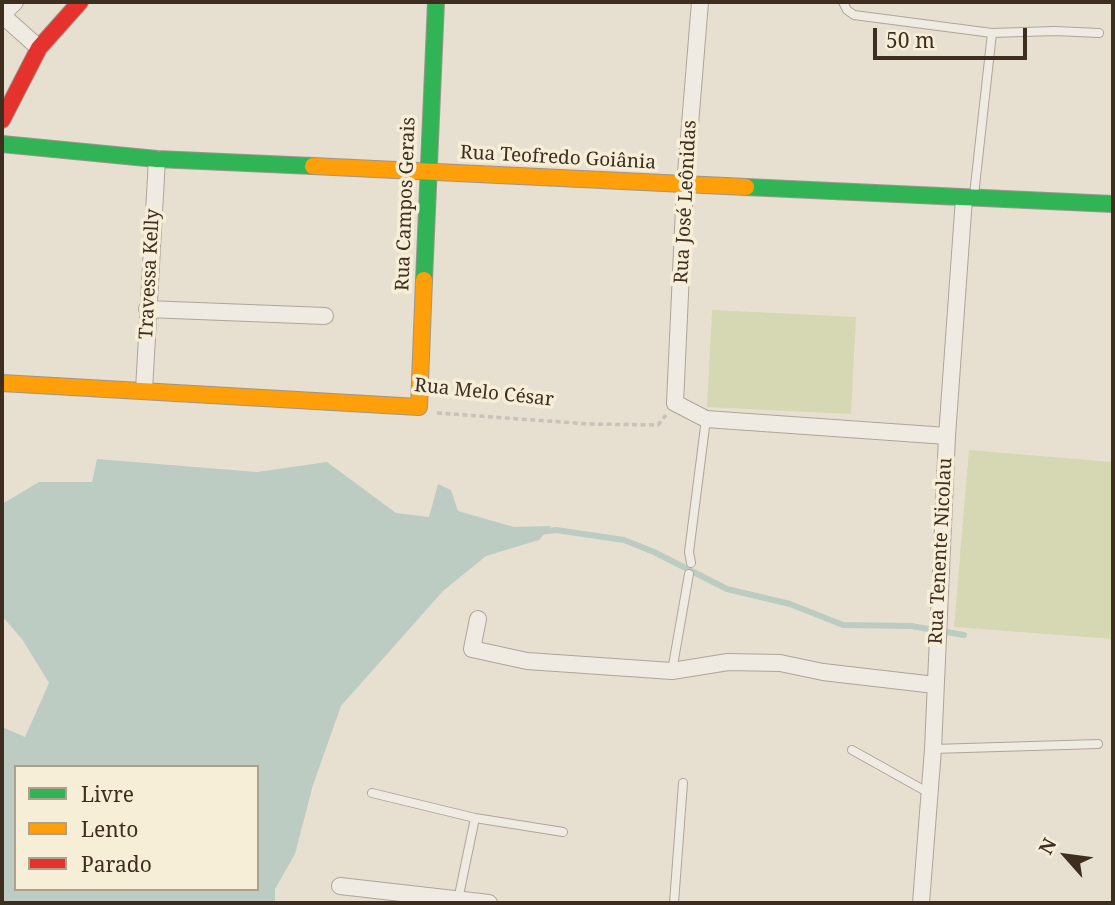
<!DOCTYPE html>
<meta charset="utf-8">
<style>
body{margin:0}
#map{position:relative;width:1115px;height:905px;overflow:hidden;background:#e7e0d1;font-family:"Noto Serif",serif}
canvas{display:block}
.frame{position:absolute;inset:0;border:4px solid #3d2e20;pointer-events:none}
.legend{position:absolute;left:14px;top:765px;width:245px;height:126px;box-sizing:border-box;background:#f7eed8;border:2px solid #ada18e;margin:0;padding:9px 12px;list-style:none;font-size:21px;color:#3d2e20}
.legend li{display:flex;align-items:center;gap:14px;height:35px}
.legend b{width:35px;border:2px solid #ada18e}
.north{position:absolute;left:1031px;top:821px;width:70px;height:70px;-webkit-text-stroke:5px #f7eed8;paint-order:stroke;rotate:298deg;font-size:19px;font-weight:700;line-height:28px;text-align:center;color:#3d2e20}
.north::after{content:'';display:block;margin:auto;width:24px;height:32px;background:#3d2e20;clip-path:polygon(50% 0,100% 100%,50% 72%,0 100%)}
.scale{position:absolute;left:873px;top:28px;width:154px;height:32px;box-sizing:border-box;border:4px solid #3d2e20;border-top:0;padding-left:9px;font-size:21px;line-height:24px;white-space:nowrap;color:#3d2e20;-webkit-text-stroke:5px #f7eed8;paint-order:stroke}
</style>
<div id="map">
<canvas width="1115" height="905"></canvas>
<div class="frame"></div>
<ul class="legend">
<li><b style="height:9px;background:#30b455"></b>Livre</li>
<li><b style="height:9px;background:#ff9f0a"></b>Lento</li>
<li><b style="height:9px;background:#e5322d"></b>Parado</li>
</ul>
<div class="north">N</div>
<div class="scale">50 m</div>
</div>
<script>
const c = document.querySelector('canvas').getContext('2d');
c.lineJoin = 'round';
function fillPath(path, color) { c.fillStyle = color; c.fill(path, 'evenodd'); }
function stroke(path, color, width, dash) { c.strokeStyle = color; c.lineWidth = width; c.lineCap = dash ? 'butt' : 'round'; c.setLineDash(dash || []); c.stroke(path); }
function write(font, color, halo, rows, align = 'center') {
  c.font = font + ' "Noto Serif",serif'; c.lineWidth = 7; c.setLineDash([]); c.textBaseline = 'middle'; c.strokeStyle = halo; c.fillStyle = color; for (const [text, x, y, turn = 0] of rows) {
    c.save(); c.translate(x, y); c.rotate((+turn || 0) * Math.PI / 180); c.textAlign = isNaN(turn) ? turn : align; if (halo) c.strokeText(text, 0, 0); c.fillText(text, 0, 0); c.restore();
  }
}
const green = new Path2D(`
 M712,310L856,317L851,414L707,407Z
 M969,450L1113,462V639L954,627Z`);
const water = new Path2D(`
 M97,459L257,472L327,462L396,513L429,517L438,484L451,490L458,511L514,527L551,526L539,540L486,556L443,591L341,706L313,785L295,854L275,889V903H2V727L25,737L49,683L22,639L2,616V504L39,482H92ZM16,767H257V889H16Z`);
const stream = new Path2D(`
 M540,532L556,530L624,540L654,552L727,589L790,604L843,625L911,626L964,635`);
const path = new Path2D(`
 M437,413L589,424L658,425L666,415`);
const lane = new Path2D(`
 M843,2L847,10L854,15L992,33L1055,31L1099,33
 M974,195L992,33
 M691,563L689,552L706,419
 M672,671L689,574
 M933,749L1098,744
 M852,750L929,793
 M372,793L475,818L563,832
 M458,900L475,818
 M674,903L683,783`);
const street = new Path2D(`
 M700,2L685,186L675,403L706,419L947,436
 M2,15L39,48
 M2,15L15,2
 M147,309L325,316
 M144,390L157,159
 M478,619L472,649L527,661L672,671L728,662L780,663L823,672L935,685
 M340,886L489,903
 M921,903L933,749L947,436L964,198`);
const fast = new Path2D(`
 M2,144L157,159L313,166
 M746,187L1113,204
 M424,280L436,2`);
const slow = new Path2D(`
 M313,166L746,187
 M2,383L419,407L424,280`);
const jam = new Path2D(`
 M2,120L39,48L80,2`);
const streetNames = [
 ["Rua Teofredo Goiânia",558,158,3],
 ["Rua José Leônidas",686,202,-87],
 ["Rua Campos Gerais",406,204,-88],
 ["Travessa Kelly",150,274,-87],
 ["Rua Melo César",484,393,6],
 ["Rua Tenente Nicolau",941,551,-87]
];
fillPath(green, '#d6d7b3');
fillPath(water, '#bcccc2');
stroke(stream, '#bcccc2', 6);
stroke(lane, '#ada599', 10);
stroke(street, '#ada599', 18);
stroke(fast, '#9c958a', 18);
stroke(slow, '#9c958a', 18);
stroke(jam, '#9c958a', 18);
stroke(path, '#c8c2b9', 3.5, [5, 3.5]);
stroke(lane, '#efebe3', 8);
stroke(street, '#efebe3', 16);
stroke(fast, '#30b455', 16);
stroke(slow, '#ff9f0a', 16);
stroke(jam, '#e5322d', 16);
write('19px', '#3d2e20', '#f7eed8', streetNames);
</script>
